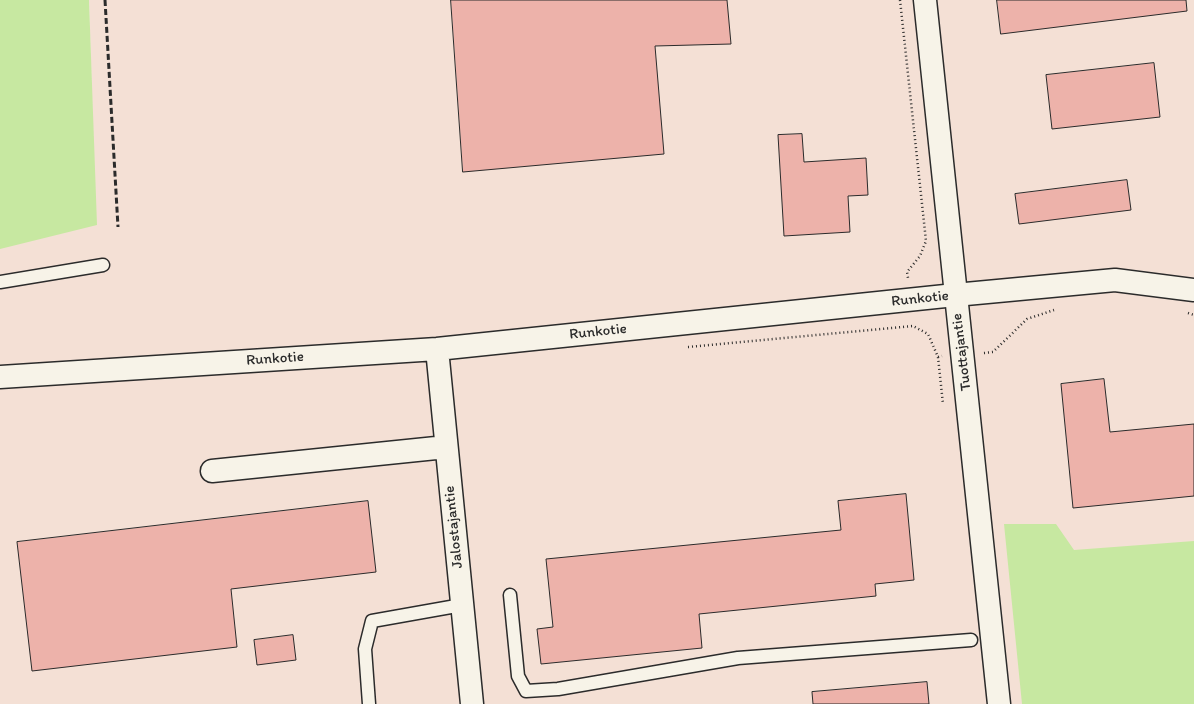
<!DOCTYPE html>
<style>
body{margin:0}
canvas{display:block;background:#f7f3e8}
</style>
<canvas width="1194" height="704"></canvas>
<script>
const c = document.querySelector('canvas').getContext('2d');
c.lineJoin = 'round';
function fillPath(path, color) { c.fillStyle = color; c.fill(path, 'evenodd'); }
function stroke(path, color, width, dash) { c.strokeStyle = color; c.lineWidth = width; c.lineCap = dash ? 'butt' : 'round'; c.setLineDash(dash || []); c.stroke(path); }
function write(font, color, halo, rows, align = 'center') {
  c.font = font + ' Itim,sans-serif'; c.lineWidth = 3.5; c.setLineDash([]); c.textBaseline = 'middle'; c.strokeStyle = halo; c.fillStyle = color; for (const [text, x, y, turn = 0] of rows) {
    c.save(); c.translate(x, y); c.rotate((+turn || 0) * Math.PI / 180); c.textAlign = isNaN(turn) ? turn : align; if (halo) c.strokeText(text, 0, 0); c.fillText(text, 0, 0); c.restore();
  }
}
const built = new Path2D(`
 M0,0L95,190L89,0H1194V704H0Z`);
const green = new Path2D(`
 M0,0H89L97,225L0,249Z
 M1004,524H1056L1074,550L1194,541V704H1022Z`);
const building = new Path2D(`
 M451,0H727L731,44L655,46L664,154L463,172Z
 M997,0H1186L1187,11L1001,34Z
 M1154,63L1160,117L1052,129L1046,75Z
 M802,134L804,162L866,158L868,195L848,196L850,232L784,236L778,135Z
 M1127,180L1131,210L1019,224L1015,194Z
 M1104,379L1110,432L1194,424V496L1073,508L1061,384Z
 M906,494L914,580L875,584L876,596L699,614L702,648L541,664L537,629L553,627L546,559L841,530L838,501Z
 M368,501L376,572L231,589L237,647L32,671L17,542Z
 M293,635L296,660L257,665L254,640Z
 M927,682L929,704H813L812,692Z`);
const path = new Path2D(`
 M900,0L926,241L920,256L907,272L908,278
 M1188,313L1194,315
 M688,347L913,326L928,334L938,357L942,356
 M984,353L993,352L1027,319L1054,310
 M938,357L943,404`);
const service = new Path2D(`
 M0,282L103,265
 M510,595L518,676L526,691L558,689L738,658L971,640
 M369,704L365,649L372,621L462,605`);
const minor = new Path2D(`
 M437,349L472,704
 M0,377L437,349L955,295L1115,280L1194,290
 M212,471L446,447`);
const tertiary = new Path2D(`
 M925,0L999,704`);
const rail = new Path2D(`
 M105,0L118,227`);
const streetNames = [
 ["Runkotie",920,299,-6],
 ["Runkotie",598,332,-6],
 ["Tuottajantie",962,352,-97],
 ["Runkotie",275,359,-4],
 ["Jalostajantie",454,527,-96]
];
fillPath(built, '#f4e0d5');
fillPath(green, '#c7e8a1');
fillPath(building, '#edb2aa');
stroke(building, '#2b2b2b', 1);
stroke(service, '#2b2b2b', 15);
stroke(minor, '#2b2b2b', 25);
stroke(tertiary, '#2b2b2b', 25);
stroke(path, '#2b2b2b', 2.5, [1, 3]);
stroke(service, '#f7f3e8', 12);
stroke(minor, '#f7f3e8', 22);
stroke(tertiary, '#f7f3e8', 22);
stroke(rail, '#2b2b2b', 3, [6, 3]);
write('15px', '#2b2b2b', '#f7f3e8', streetNames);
</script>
